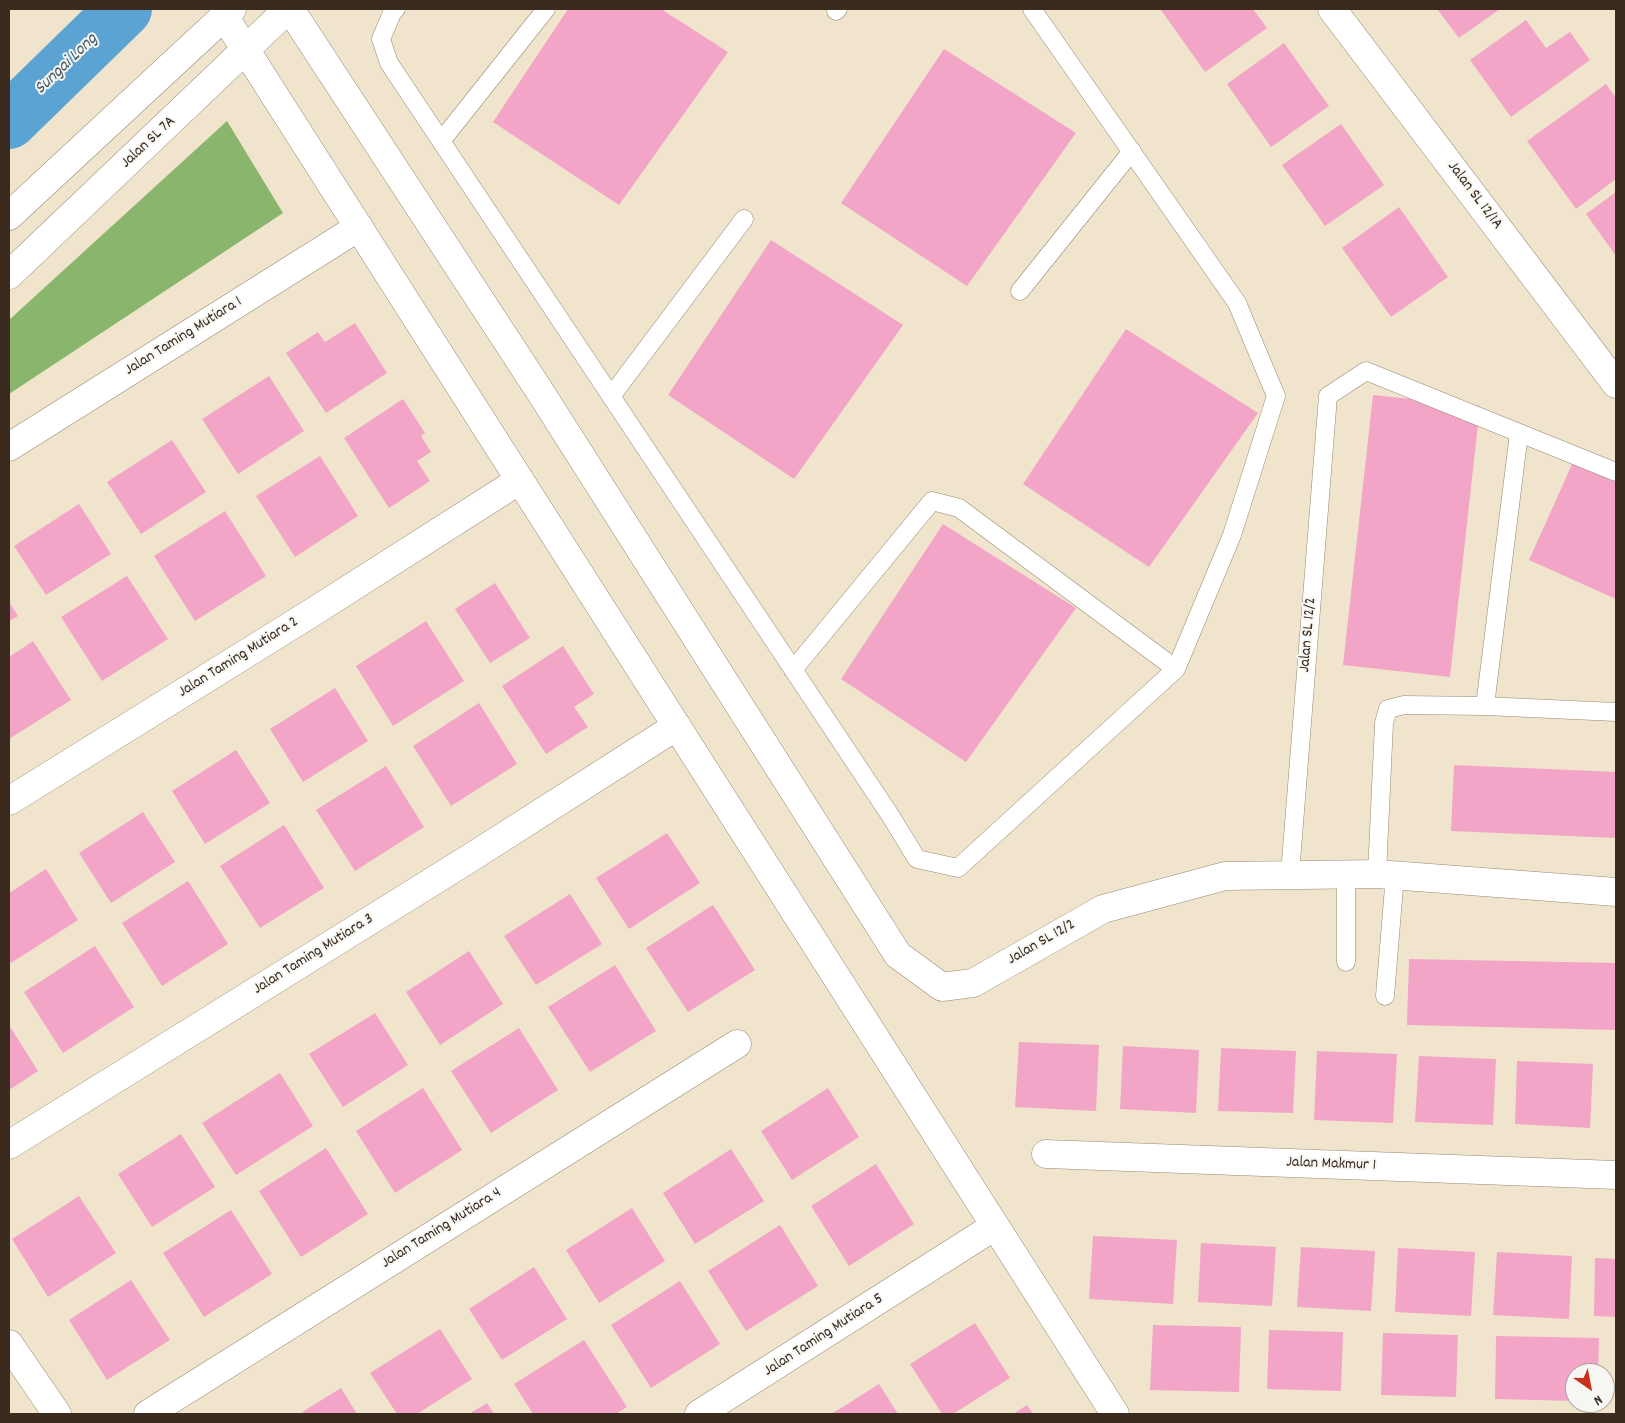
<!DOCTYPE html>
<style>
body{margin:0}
#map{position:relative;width:1625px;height:1423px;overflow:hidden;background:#f0e5cc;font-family:Dekko,sans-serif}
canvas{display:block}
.frame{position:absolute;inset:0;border:10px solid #3b2a1e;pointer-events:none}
.north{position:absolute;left:1565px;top:1363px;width:50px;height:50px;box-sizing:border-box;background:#f6f6f2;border:1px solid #aba49d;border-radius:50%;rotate:147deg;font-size:14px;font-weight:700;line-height:20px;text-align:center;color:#3b2a1e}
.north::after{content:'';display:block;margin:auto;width:18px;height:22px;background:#c8321e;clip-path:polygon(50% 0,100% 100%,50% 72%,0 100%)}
</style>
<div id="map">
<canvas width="1625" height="1423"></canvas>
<div class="frame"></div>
<div class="north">N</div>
</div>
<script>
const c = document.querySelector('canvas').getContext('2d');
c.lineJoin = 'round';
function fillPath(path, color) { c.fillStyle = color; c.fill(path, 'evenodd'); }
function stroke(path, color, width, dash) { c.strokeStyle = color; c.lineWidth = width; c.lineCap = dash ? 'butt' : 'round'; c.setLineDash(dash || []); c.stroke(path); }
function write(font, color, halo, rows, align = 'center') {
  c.font = font + ' Dekko,sans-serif'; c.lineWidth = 4; c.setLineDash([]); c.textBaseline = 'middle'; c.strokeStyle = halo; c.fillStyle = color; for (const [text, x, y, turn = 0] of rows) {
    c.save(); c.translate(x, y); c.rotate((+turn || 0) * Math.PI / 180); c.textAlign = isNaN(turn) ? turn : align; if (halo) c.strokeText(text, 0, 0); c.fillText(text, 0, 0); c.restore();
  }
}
const forest = new Path2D(`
 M227,121L283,213L9,394V320Z`);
const river = new Path2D(`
 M9,121L124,9`);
const building = new Path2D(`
 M568,9H661L728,52L619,205L493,122Z
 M1163,9H1253L1267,28L1205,72L1161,10Z
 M1437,9H1500L1459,38Z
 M1526,20L1546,48L1570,32L1590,60L1511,117L1470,60Z
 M1284,43L1329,106L1271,147L1227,84Z
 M944,49L1076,133L967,286L841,203Z
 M1606,84L1616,98V179L1576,209L1527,141Z
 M1341,124L1384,185L1325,226L1282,165Z
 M1616,192V256L1586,214Z
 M1399,207L1448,277L1391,317L1342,248Z
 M771,240L903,325L794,479L668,395Z
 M355,323L387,373L326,413L286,353L318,332L325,342Z
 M1126,329L1258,413L1149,567L1023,484Z
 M269,376L304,431L238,474L202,419Z
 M1373,395L1480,406L1450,677L1343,665Z
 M403,399L425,433L421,436L431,452L417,461L430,481L389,508L344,438Z
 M172,440L206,492L141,534L107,482Z
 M320,456L358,516L295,557L256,496Z
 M1574,460L1616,479V599L1529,560Z
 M79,504L111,554L46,595L14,546Z
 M225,511L266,576L195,621L154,556Z
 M943,524L1076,608L966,762L841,679Z
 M127,576L168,639L102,681L61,617Z
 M495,583L530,638L490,663L455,609Z
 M9,602L18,616L9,621Z
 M426,621L464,681L393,726L356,666Z
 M33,641L71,700L9,739V657Z
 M563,646L594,694L574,707L588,727L546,754L502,686Z
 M335,688L368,741L303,782L270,729Z
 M479,703L517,764L451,806L413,746Z
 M236,750L270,803L205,844L172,791Z
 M1454,765L1616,772V838L1451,831Z
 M386,766L424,827L355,871L316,810Z
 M143,812L175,862L111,903L79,853Z
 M284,825L324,888L260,928L220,866Z
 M667,833L700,883L629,929L596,878Z
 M46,869L78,920L11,963L9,959V893Z
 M188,881L228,944L162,986L122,923Z
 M570,894L602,944L536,985L504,936Z
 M713,905L755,970L688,1012L646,948Z
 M95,946L134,1007L63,1053L24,992Z
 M469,951L503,1004L440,1045L406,992Z
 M1409,959L1616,963V1030L1407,1025Z
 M615,965L656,1031L590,1072L548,1007Z
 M375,1013L408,1065L343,1107L309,1054Z
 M9,1025L38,1071L9,1090Z
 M519,1028L558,1090L491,1133L451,1071Z
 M1019,1042L1099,1045L1096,1111L1015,1107Z
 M1123,1046L1199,1050L1196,1113L1120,1109Z
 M1221,1048L1296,1051L1293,1113L1218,1111Z
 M1317,1051L1397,1054L1393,1123L1314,1120Z
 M1419,1056L1496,1059L1493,1125L1415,1122Z
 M1517,1061L1593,1064L1590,1128L1515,1124Z
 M280,1073L313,1126L236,1175L202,1123Z
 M423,1088L462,1150L395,1193L356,1131Z
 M828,1088L859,1137L792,1180L761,1131Z
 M181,1134L215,1187L152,1227L118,1174Z
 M326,1148L368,1214L301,1257L259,1191Z
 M731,1149L764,1201L695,1244L663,1193Z
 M876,1164L914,1224L849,1266L811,1206Z
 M79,1196L116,1253L48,1297L12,1239Z
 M632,1208L665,1261L599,1303L566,1250Z
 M231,1210L272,1274L204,1317L163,1253Z
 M780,1225L818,1286L746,1331L708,1271Z
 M1093,1236L1177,1240L1173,1304L1089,1299Z
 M1201,1243L1276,1247L1272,1306L1198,1302Z
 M1301,1247L1375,1251L1371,1311L1297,1307Z
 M1398,1248L1475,1252L1471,1316L1395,1312Z
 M1497,1252L1572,1256L1569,1319L1493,1315Z
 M1595,1258L1616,1259V1317L1594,1316Z
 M534,1267L567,1319L502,1360L469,1309Z
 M131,1280L170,1340L107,1380L69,1320Z
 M680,1281L720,1344L651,1388L611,1325Z
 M975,1323L1010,1378L953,1414H942L910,1364Z
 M1153,1325L1241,1327L1239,1392L1150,1390Z
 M440,1329L472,1379L417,1414H397L370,1373Z
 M1269,1330L1343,1332L1341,1391L1267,1389Z
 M1383,1333L1458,1335L1456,1397L1381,1395Z
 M1496,1336L1599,1338L1598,1373H1575V1401L1495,1399Z
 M584,1340L627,1407L616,1414H533L514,1384Z
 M879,1384L898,1414H831L846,1405Z
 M341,1388L357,1414H300L307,1409Z
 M487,1403L494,1414H469Z
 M1027,1405L1033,1414H1013Z`);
const service = new Path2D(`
 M396,9L392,13L381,39L389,63L890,815L917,859L958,868L1176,669L1232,535L1276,396L1237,303L1032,9
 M836,11L838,9
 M442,140L546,9
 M1020,291L1132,151
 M612,395L744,219
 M793,670L932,501L959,508L1176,669
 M1485,706L1519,433
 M1290,874L1328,396L1366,371L1616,472
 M1377,874L1384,723L1388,709L1404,705L1485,706L1616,712
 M1346,962V874
 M1385,996L1395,875`);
const minor = new Path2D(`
 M290,9L539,390L898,955L942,987L973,983L1103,909L1225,876L1377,874L1616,892
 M1332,9L1616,384
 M224,16L1115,1414
 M9,447L359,227
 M9,801L313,612L520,480
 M9,1145L467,860L677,726
 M1046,1154L1616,1175
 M9,1344L57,1414
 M148,1414L737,1044
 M699,1414L995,1226`);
const tertiary = new Path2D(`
 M9,216L232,9
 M9,275L288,9`);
const streetNames = [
 ["Jalan SL 7A",149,143,-43],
 ["Jalan SL 12/1A",1474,196,53],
 ["Jalan Taming Mutiara 1",184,337,-32],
 ["Jalan SL 12/2",1309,635,-85],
 ["Jalan Taming Mutiara 2",239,658,-32],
 ["Jalan SL 12/2",1042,943,-30],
 ["Jalan Taming Mutiara 3",314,955,-32],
 ["Jalan Makmur 1",1331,1165,2],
 ["Jalan Taming Mutiara 4",442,1229,-32],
 ["Jalan Taming Mutiara 5",824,1336,-33]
];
const waterNames = [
 ["Sungai Long",67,65,-44]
];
fillPath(forest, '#8ab56c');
stroke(river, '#5ba3d2', 56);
fillPath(building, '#f2a5c7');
stroke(service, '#968875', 19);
stroke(minor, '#968875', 29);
stroke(tertiary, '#968875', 29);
stroke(service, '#fff', 18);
stroke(minor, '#fff', 28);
stroke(tertiary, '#fff', 28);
write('16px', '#3b2a1e', '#f6f6f2', streetNames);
write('italic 18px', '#485a66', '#f6f6f2', waterNames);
</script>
